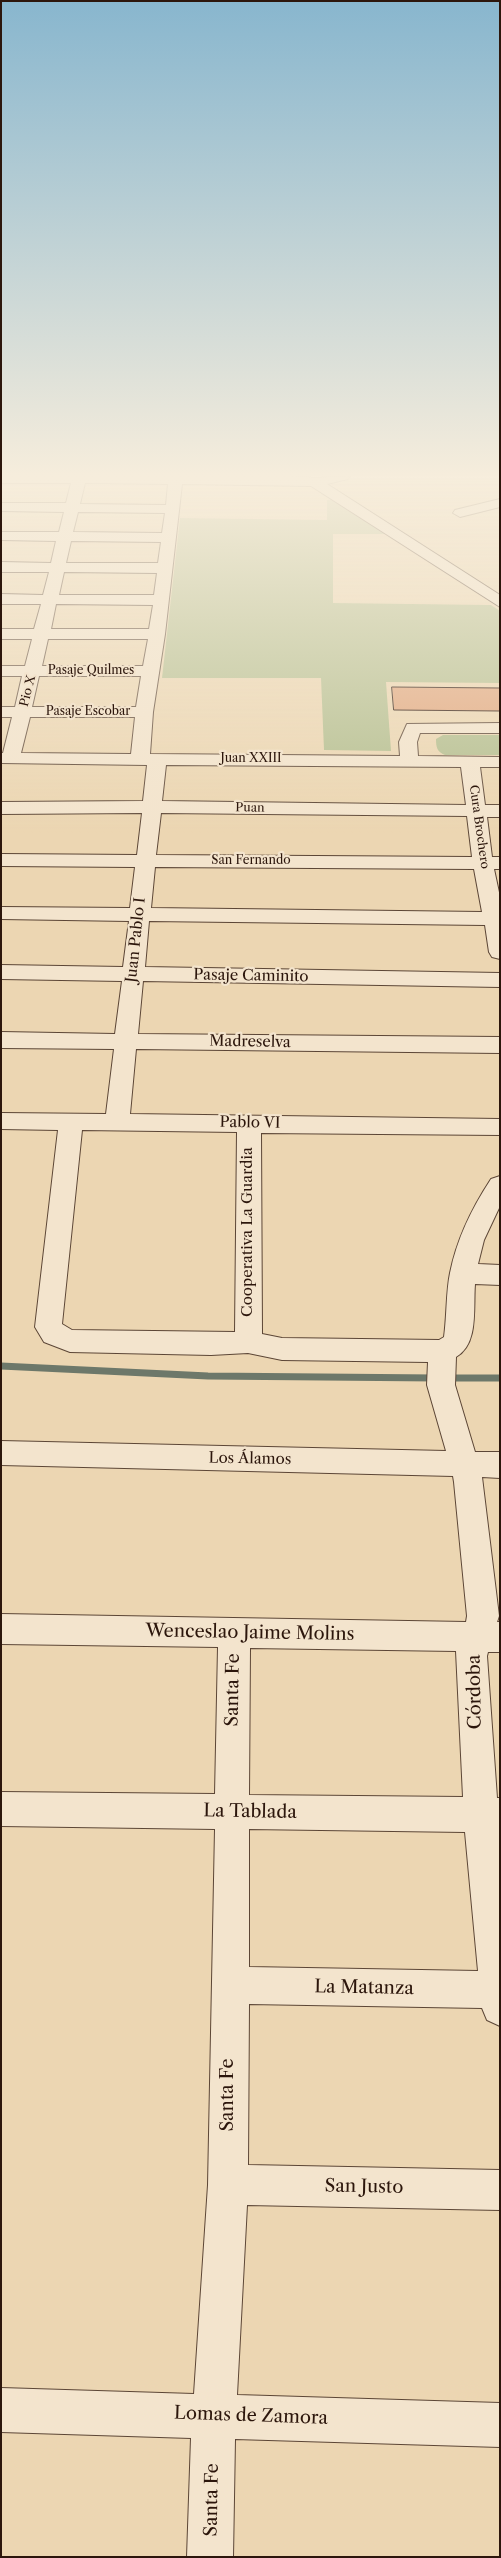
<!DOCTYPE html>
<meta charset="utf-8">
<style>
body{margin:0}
#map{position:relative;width:501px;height:2558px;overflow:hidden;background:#ecd6b2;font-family:"Libre Caslon Text",serif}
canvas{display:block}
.frame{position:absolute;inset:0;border:2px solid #2c160c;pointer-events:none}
</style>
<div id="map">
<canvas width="501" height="2558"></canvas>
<div class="frame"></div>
</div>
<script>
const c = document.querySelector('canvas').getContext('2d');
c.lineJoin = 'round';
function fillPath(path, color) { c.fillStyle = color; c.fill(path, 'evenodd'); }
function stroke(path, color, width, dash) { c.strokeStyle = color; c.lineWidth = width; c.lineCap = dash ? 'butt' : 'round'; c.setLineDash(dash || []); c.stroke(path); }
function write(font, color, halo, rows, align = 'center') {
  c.font = font + ' "Libre Caslon Text",serif'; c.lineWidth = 4.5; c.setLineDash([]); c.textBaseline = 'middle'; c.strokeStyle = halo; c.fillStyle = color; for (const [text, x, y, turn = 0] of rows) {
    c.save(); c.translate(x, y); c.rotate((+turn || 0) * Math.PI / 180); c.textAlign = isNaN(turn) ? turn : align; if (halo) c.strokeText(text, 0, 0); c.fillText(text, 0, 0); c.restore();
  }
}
const green = new Path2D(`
 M336,499L388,534H333V603L491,605L500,611V683L386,682L391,751L324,750L321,678H162L180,518L327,520V500Z
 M443,735H500V755H445C437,752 436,747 436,739Z`);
const stream = new Path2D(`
 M1,1366L208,1376L436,1378
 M446,1378H500`);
const building = new Path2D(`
 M392,687L500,688V711L394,710Z`);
const minor = new Path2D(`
 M1,476H291L315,478L350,476L348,479L327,484L500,595V607L311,486L182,484L165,634L153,712L150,754L400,756L399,742L407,724L500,723V733H420L417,742L418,756L500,757V767H480L485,805H500V817H487L492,857H500V869H494L500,897V959L492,957L489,952L485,925L149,921L145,967L500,973V987L143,981L138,1034L500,1037V1053L136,1049L130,1114L500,1119V1135L261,1133L262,1334L282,1338L439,1340L444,1337C447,1316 446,1292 450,1273C457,1238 472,1208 491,1179L500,1176V1206L484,1240L478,1264L500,1265V1285L475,1284C473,1308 479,1344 456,1357L455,1385L475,1452H500V1478L482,1477L499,1616L497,1622H500V1652H488L487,1656L497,1798H500V2026L487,2020L482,2008L249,2004L248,2165L500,2170V2210L247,2205L237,2395L500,2403V2447L235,2439L233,2557H187L191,2438L1,2432V2388L194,2394L208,2185L215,1829L1,1826V1792L215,1794L218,1647L1,1644V1614L466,1622L467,1616L454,1482L453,1476L1,1465V1441L446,1451L427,1385L428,1362L282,1360L248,1353L211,1355L70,1352L44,1342L35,1327L58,1130L1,1129V1113L106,1114L114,1049L1,1048V1032L115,1034L122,981L1,979V965L123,967L129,921L1,919V907L130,908L135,867L1,866V854L137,855L142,813L1,814V802L143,801L147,765L1,763V753H3L12,717H1V707H15L22,676H1V666H25L32,639H1V629H34L41,604H1V594L43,595L49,572H1V562L51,563L56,541L1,540V532H59L64,512L1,511V503H66L71,483H1ZM85,483L168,484L166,505L80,504ZM78,512L165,513L162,533L73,532ZM71,541L161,542L158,563H66ZM64,572L157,573L154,595H59ZM56,604L153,605L149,629H51ZM48,639H148L143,666H42ZM39,676H141L136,707H32ZM30,717H135L131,754L21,753ZM166,765L461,767L466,805L162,801ZM161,813L467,816L472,857L156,855ZM155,867L474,869L482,912L151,908ZM82,1130L237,1132L235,1332L72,1330L62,1324ZM250,1648L456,1651L463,1797L249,1795ZM249,1829L465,1832L478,1971L249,1967Z
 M500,499V507L460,517L453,513L455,510Z`);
const farStreetnames = [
 ["Pasaje Quilmes",91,671],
 ["Pio X",28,691,-76],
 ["Pasaje Escobar",88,712],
 ["Juan XXIII",251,759],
 ["Puan",250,808,1],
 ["Cura Brochero",479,827,82],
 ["San Fernando",251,861]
];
const streetNames = [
 ["Juan Pablo I",136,940,-84],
 ["Pasaje Caminito",251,976,1],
 ["Madreselva",250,1042,1],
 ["Pablo VI",250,1123,1],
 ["Cooperativa La Guardia",248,1232,-90],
 ["Los Álamos",250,1459,1]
];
const nearStreetnames = [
 ["Wenceslao Jaime Molins",250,1633,1],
 ["Santa Fe",233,1690,-89],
 ["Córdoba",475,1692,-91],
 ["La Tablada",250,1812,1],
 ["La Matanza",364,1988,1],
 ["Santa Fe",228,2095,-90],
 ["San Justo",364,2187,1],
 ["Lomas de Zamora",251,2416,2],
 ["Santa Fe",212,2500,-89]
];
fillPath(green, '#b3be8f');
stroke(stream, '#6d786a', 7);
fillPath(building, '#e1a67e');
stroke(building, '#2c160c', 1);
stroke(minor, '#5c4636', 2);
fillPath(minor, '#f3e4cd');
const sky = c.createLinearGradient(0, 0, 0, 834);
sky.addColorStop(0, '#88b6ce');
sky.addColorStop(0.57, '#f6eddc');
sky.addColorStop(1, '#f6eddc00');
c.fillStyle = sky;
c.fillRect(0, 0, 501, 834);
write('12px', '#2c160c', '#f3e4cd', farStreetnames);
write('15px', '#2c160c', '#f3e4cd', streetNames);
write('18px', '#2c160c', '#f3e4cd', nearStreetnames);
</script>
